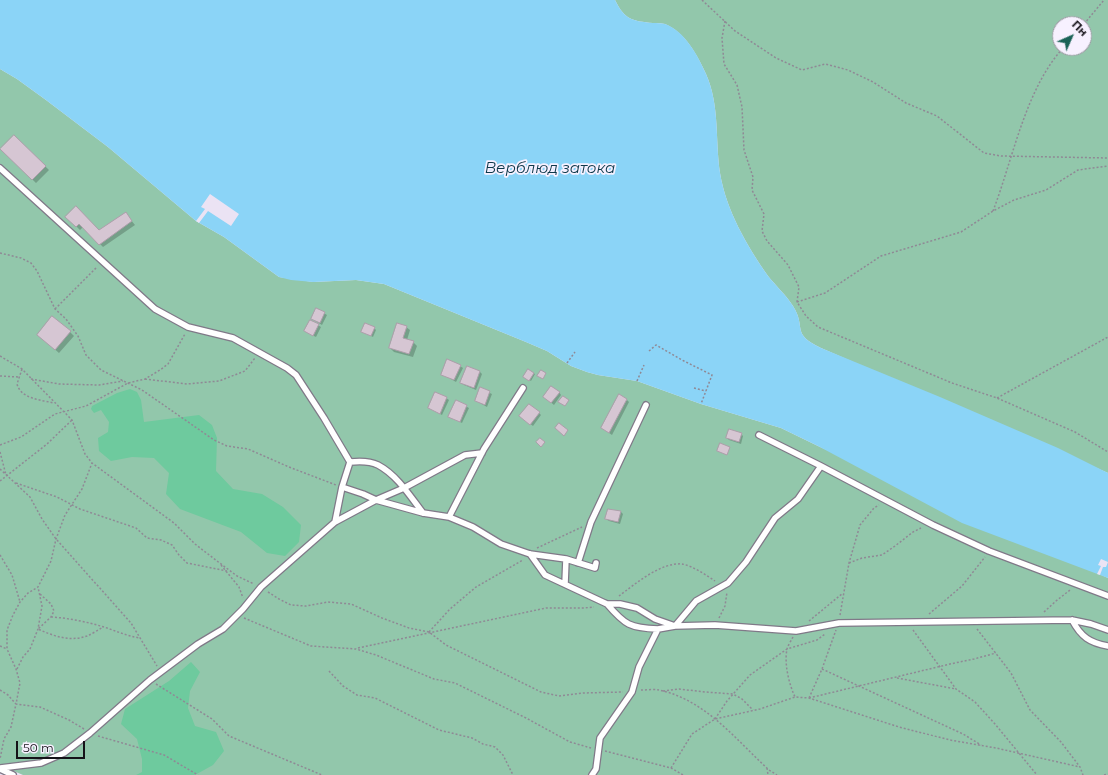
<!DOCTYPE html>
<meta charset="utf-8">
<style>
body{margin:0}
#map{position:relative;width:1108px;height:775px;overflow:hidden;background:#ebe3f4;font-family:Montserrat,sans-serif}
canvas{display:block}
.north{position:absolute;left:1052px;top:16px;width:40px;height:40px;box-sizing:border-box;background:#f7f1ff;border:1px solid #9d98a3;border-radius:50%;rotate:45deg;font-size:11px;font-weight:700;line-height:16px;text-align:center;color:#151218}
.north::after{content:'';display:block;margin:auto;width:14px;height:18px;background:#1a6357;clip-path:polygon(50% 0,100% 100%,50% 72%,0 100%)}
.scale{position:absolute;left:16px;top:741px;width:69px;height:18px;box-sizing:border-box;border:2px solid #151218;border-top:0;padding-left:5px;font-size:12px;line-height:14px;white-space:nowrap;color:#151218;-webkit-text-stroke:3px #f7f1ff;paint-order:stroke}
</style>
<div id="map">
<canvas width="1108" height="775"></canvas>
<div class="north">Пн</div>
<div class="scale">50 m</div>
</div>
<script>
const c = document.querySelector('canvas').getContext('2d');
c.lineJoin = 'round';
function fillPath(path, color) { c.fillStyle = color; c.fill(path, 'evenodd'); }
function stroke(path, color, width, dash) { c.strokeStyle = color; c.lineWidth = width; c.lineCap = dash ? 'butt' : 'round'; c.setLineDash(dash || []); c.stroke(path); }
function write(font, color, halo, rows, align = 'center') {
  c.font = font + ' Montserrat,sans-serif'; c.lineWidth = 3.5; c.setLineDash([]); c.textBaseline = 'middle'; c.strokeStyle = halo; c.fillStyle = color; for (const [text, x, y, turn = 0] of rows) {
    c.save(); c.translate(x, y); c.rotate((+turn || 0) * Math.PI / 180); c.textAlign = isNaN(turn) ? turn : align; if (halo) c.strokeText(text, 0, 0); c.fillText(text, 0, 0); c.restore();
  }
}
const green = new Path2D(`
 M615,0H1108V473L821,348C790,333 807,328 793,306C786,295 776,286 768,276C747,246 726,210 720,173C715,139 720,106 706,74C698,56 685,32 665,24C661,23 657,23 653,23C632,21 625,20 615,0ZM1060,24H1084V48H1060Z
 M0,69L17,79L46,100L108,147L196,221L224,237L279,277L313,282L356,280L384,284L526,342L547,351L571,366L587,372L598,375L637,381L701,404L781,428L818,446L1108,578V775H23L0,765Z`);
const forest = new Path2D(`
 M130,389L137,392L141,400L144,422L199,415L212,425L217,438L216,471L233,489L262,494L283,507L301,525L299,542L285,556L267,553L241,532L180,509L166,494L169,473L154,458L132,457L111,461L99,451L98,438L108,432L109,422L101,410L94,413L91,409L92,406L117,393Z
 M191,662L200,672L190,691L188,708L195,726L216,732L224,751L213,765L195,775H136L142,772V759L137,739L121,724L125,709L169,681Z`);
const water = new Path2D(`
 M0,0H615C625,20 632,21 653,23C657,23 661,23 665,24C685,31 698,56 706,74C720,106 715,139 720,173C726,210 747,246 768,276C776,286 786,295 793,306C807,328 790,333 821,348L940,397L1058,448L1108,473V578L962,523L818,446L781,428L701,404L637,381L598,375L587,372L571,366L547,351L526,342L384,284L356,280L313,282L291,280L279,277L224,237L196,221L108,147L46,100L17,79L0,69Z`);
const pier = new Path2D(`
 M210,194L239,214L231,226L208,211L199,223L196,221L205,209L201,207Z
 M1101,559L1108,562L1106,567H1103L1100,575L1097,574L1101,566L1098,565Z`);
const shadow = new Path2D(`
 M14,136L49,170L36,183L1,149Z
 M126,214L135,225L103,247L83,227L80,230L67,217L99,232Z
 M317,309L327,315L322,325L312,319Z
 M311,321L321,327L316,337L308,333Z
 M406,327L410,330L407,340L413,342L417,346L413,357L394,352L390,348Z
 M374,328L376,330L373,337L363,332Z
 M70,332L74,336L59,353L42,338Z
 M460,366L463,368L456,382L442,374Z
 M528,370L535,374L531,381L525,377Z
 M480,372L482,374L476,390L464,385L461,383Z
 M481,389L492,394L487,407L476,401Z
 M559,392L561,395L554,405L547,399Z
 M446,398L449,400L442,415L429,408Z
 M627,400L629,402L612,435L602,428Z
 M456,401L469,408L462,423L450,417Z
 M539,413L541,415L533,426L523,418Z
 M741,434L743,436L741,444L729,440L727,438Z
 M621,512L623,514L620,524L609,521L606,519Z`);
const building = new Path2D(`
 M14,135L46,166L32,180L0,149Z
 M76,206L99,230L126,212L132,221L99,245L79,224L76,227L65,217Z
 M316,308L325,312L320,323L311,319Z
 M52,316L71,331L55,350L37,335Z
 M310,320L319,324L313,336L304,331Z
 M365,323L375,327L371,336L361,332Z
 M397,323L407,326L403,338L414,341L409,354L389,348Z
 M447,359L461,365L454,380L441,375Z
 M467,366L480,371L474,388L460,383Z
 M528,369L534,373L529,381L523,377Z
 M541,370L546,373L543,379L537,376Z
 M551,386L560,392L551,403L543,397Z
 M480,387L490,391L485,405L475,401Z
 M435,392L447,397L440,414L428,408Z
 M619,394L627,399L609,433L601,428Z
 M563,396L569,400L565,406L558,402Z
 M456,400L467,405L460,422L448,417Z
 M529,404L540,412L530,425L519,416Z
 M559,423L568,430L564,436L555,428Z
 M729,429L742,433L739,442L726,438Z
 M540,438L545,442L541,447L536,442Z
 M720,443L730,447L727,455L717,451Z
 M608,509L621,511L618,522L605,519Z`);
const path = new Path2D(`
 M702,0L735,31L776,58L802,70L825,64L848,70L873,82L906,103L937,116L984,153L1001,156L1108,158
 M725,21L722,38L724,64L737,85L742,107L744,150L753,177L752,190L764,214L762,231L767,241L788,265L799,287L797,302L806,316L818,327L952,383L997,398L1075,432L1108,452
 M1084,24L1104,0
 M993,211C1013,159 1025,90 1063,48
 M0,253L21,258L31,263L37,271L55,309L66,319L78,336L86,355L101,370L142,390L214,440L227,446L248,449L289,467L336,485
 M797,302L825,293L881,256L961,232L993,211L1014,200L1046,190L1078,170L1108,166
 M55,309L97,267
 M649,351L656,345L682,360L712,375L701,404
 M0,356L22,369L72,420L85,454L92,463L174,523L195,544L217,561L237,576L254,584
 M567,363L575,352
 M22,369L17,384C21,399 41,400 54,403
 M0,376L19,377
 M31,379L59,384L99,385L123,381
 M145,379L187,384L219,381L245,371L255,358
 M637,381L644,365
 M694,388L706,391
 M997,398L1108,337
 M0,445L21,437L55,414L86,406L128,383L145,379L160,370L168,364L185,334
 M0,452L6,475
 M0,469L30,497L42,519L56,539L131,623L157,666
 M0,481L47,444L72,420
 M16,483L57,497L80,509L136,528L147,538L161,540L172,545L179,555L187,563L227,571
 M537,548L582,527
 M0,555L12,575L20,602
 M849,563L862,558L882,555L895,546L913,532L921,528
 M221,565L239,587L243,598
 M268,592L279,599L291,605L306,606L328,602L351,604L382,618L409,628L429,632L446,645L541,692L559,696L583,693L623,692
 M40,594L51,604L54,611L51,617L38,629C53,636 70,642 87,636C92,634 98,630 103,627
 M619,596C635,584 661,562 682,564C693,566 706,575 715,581
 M1044,612L1056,601L1070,590
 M929,614L962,586L985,557
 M840,615L849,563L860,525L874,508L879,505
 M51,617C69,618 87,622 104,627C116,631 127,636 140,638
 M244,618L311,646L356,649L376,655L434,679L455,683L526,718L570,742L591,748
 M719,618L725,606L727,592
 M809,621L843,593
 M977,629L1011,673L1030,710L1061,742L1080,767L1083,775
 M913,630L956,689L975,702L995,724L1037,775
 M429,632L450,609L476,587L523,560
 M793,637C791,641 788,645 787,649C784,664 789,684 795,697
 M0,646L7,649
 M358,648L546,608H584L594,607
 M17,669L23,657L30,649L38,629L42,606L38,587
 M822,669L963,734L981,745
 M329,671L343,686L357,695L375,698L439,730L472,738L483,744L495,747L503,755L513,775
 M897,678L956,689
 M156,684L212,719L229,736L322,775
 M0,690L8,695L16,704L11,727L4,739L0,759
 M641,690C647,690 654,689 659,690C706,700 736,740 769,770L777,775
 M663,691L679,689L705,692L733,694L742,699L753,710
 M809,698L822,669L836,630
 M809,698L950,664L974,659L996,653
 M715,719L727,701L750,675L787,649L817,640L825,634
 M84,729L69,720L40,707L16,704L20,683L16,669L7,649V630L13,615L20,602L28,593L38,587L51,561L56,539L65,515L82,489L92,463
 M98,736L164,755L198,775
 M605,751L671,768L683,775
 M671,768L692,734L715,719L760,709L795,697L809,698L899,727L950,740L996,748L1080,767
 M767,768L768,775
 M1104,775L1108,774`);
const service = new Path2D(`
 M0,168L155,309L188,327L233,338L287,368L296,375L324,418L350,462C359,461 370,461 378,465C397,475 410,496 423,513
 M759,435L821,466L933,525L989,551L1108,596
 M342,487L363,494L376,500L404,488L465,455L482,453
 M449,517L484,449L523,388
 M335,522L342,487L350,462
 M530,554L545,575L607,604H620L637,608L655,619L675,626L715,625L796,631L839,623L1072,620L1091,624L1108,630
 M578,563L591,522L646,405
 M565,584L566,559
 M607,604C625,625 630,628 658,629
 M1072,620C1081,637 1090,643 1108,646
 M0,768L41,763L64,753L90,733L150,680L198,644L223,629L243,609L261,587L335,522L376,500L423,513L449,517L473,527L501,544L530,554L566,559L595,568L596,563
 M0,769L13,775
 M592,775L596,769L600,738L632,692L639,667L658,629L675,626L696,601L728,583L746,562L775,518L798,499L821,466`);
const waterNames = [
 ["Верблюд затока",550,169]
];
fillPath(green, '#92c7ab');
fillPath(forest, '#6eca9e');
fillPath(water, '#8bd4f7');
fillPath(pier, '#ebe3f4');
fillPath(shadow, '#0003');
fillPath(building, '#d6c6d3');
stroke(building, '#ad9eaa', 1);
stroke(service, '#807988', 8);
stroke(path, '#8f8995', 1.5, [2, 2]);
stroke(service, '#fff', 5.5);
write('italic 15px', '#0d384a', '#f7f1ff', waterNames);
</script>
